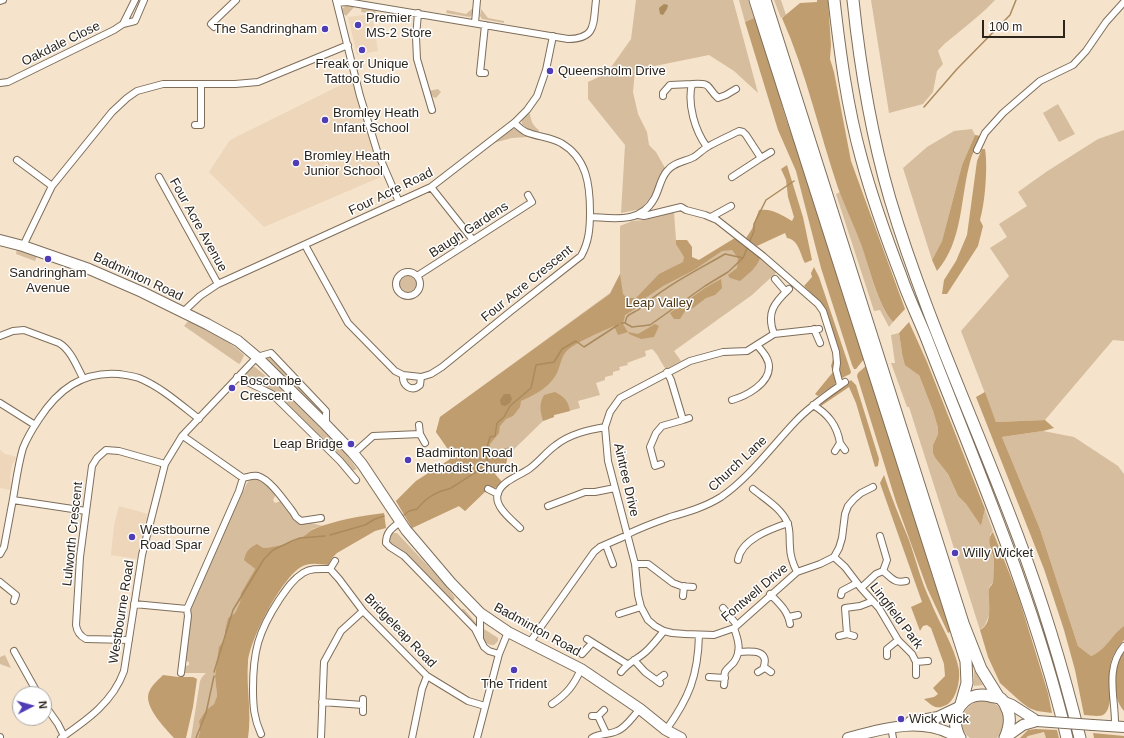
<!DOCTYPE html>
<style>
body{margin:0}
#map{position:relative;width:1124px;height:738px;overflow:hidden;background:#f5e3cc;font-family:Helvetica,sans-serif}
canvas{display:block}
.north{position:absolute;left:12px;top:686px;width:40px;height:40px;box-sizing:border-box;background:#fff;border:1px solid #aba8a4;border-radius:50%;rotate:84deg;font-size:11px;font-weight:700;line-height:16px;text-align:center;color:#2c251c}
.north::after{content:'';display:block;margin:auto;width:14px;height:18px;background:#503cb4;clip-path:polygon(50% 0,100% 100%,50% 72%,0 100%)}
.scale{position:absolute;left:982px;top:20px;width:83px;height:18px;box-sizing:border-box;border:2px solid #2c251c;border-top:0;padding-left:5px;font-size:12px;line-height:14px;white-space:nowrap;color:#2c251c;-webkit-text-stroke:3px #fff;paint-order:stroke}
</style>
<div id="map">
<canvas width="1124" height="738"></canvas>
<div class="north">N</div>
<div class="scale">100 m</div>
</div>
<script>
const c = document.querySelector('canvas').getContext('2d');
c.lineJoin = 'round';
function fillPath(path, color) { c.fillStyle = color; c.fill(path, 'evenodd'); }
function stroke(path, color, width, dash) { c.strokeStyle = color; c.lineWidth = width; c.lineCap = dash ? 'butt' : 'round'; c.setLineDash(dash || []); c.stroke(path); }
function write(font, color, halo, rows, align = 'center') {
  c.font = font + ' Helvetica,sans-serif'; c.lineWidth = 3; c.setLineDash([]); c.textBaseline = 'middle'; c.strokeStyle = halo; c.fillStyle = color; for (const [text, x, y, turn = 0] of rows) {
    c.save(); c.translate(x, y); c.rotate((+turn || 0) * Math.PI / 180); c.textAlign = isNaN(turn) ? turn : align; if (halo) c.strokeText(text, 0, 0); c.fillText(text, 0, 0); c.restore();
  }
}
const built = new Path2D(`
 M372,14L378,51L357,55L348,17Z
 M353,79L366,126L383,176L264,227L209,172L230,140Z
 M0,450L5,454L17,457L12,465L10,476L11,490L0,488Z
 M119,506L148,514L137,559L111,555L114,525Z
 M1044,732L1046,738H1026L1028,736Z`);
const green = new Path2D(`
 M636,0H733L758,93L734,71L709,55L635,70L633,92L638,114L647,132L649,145L656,152L665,168L652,195L641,209L621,213L625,145L588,99V82L607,73L631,39Z
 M739,0H748L754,18L745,22Z
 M774,0H781L786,15L781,18Z
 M871,0H995C984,12 971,22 959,32C951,39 944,43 938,51L943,64L937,71L933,92L923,104L889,113Z
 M348,4L355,6L346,16L343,13L342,9Z
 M362,7L376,10L375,14L361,12Z
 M473,8V14L470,17L446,13L447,10L466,14Z
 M481,9L488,18L504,21V23L482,19L480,16Z
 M438,89L441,92L436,98L433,97L429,91Z
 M1058,104L1075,134L1059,142L1043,113Z
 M527,113L530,114C531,121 533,126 539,130L538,132L530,131L522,124V118Z
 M513,128L528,135V137L512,138L493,143Z
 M972,129L975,135L962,165L942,241L932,260L903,168L927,147L954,131Z
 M1124,130V341L1113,340L1045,420L996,422L961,331L1009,276L990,248L1007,237L999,224L1027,206L1018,192L1046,172L1098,139Z
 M840,192C847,209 855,226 861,243C869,265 877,305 893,322L889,327L880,310L874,311L836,194Z
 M674,212L676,240H687L689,266L735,238L778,271L752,295L674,351L681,361L666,369C660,362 659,355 652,349L645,351L646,356L627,363L628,365L619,367L620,370L613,372V375L605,377V380L596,383L600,395L578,401L580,408L554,415V417L543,421L508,455L506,464L495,474V488L490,487L465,511L459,506L412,528L396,501L416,481L449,460L452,455L436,432L440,417L610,293L620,274V226L632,221L645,220Z
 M17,249L37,256L35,261L16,254Z
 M398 284a10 10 0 1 1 20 0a10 10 0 1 1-20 0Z
 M189,320C211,331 227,339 244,355L241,362L239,364L184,326Z
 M899,333L902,353L919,375L933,411L938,428V434L933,445L936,459L948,474L958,496L966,504L981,526L985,509L993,531L990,535V547L994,561V581L989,587V590L990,601V613L985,625L980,630L909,407H907L891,363H895L891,335Z
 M269,355L322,409L323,413L321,416L265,358Z
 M251,367H255L280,388L345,452L357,469L352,471L273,393L246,378L245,375Z
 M1043,431L1074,437L1118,466L1124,474V626C1112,634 1105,651 1091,656L1078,646L1040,529L1002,437Z
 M256,479L267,483L276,494L273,500L275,503L281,501L295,519L323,526L312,529L306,536L291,542L274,547L263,548L249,564L255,569L241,593L240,602L235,613L228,619L225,630V639L217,665L215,676L217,696L214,704L206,710L199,721L200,731L198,738H191L200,681L202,677L206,673H183L184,667L189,665V662L186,661L184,659L191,615L190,609L192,602L247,483L250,480Z
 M392,533H397L444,583L455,598L453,601L461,609H464L476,623V627L408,555L390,543L389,537Z
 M484,629L498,638V641L494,645C483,645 483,638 484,629Z
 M5,655L11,668L0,664V657Z
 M974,670L983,685L974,686Z
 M981,700C1004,701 1012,721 997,738H970C953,725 964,704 981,700Z`);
const forest = new Path2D(`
 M817,0H828L831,45L830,59L834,72L851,161L905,309L893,322C878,306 869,266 861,244C854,225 845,207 838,188C819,131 806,72 782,18L800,3L817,2Z
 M754,18C774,58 777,102 795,142L864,359L856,369H854L852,365L821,268L796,171L778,130L745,22Z
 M975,135L981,136C977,145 972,154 970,162C960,200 963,241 937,271L932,260L942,241L962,165Z
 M982,149H985C988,167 985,203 980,220L983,226L978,246L947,294H942L944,280L956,261L967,235L977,161Z
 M787,165L803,217L812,260L805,263C800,254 799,240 787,238L785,233L757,246L746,238L752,229L759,210C772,208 782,215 792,221L794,217L788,197L786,180L781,169Z
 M735,238L760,258C757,268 748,274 740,281L730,278L728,275L737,268L738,258L732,250L722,251L694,270L663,286L641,301L635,309L625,315L623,324L628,332L638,334L655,324L659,326L654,337L641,339L629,334L628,332L618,335L614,326C603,331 571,344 565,353C561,358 560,367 557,373C549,388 536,394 521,401L520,407L513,416L506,419L500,426L499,433L490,444L489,452C492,452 495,452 497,452C504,450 507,445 514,449L508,455L506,464L495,474L503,483L495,488L490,487L465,511L459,506L412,528L396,501L416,481L449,460L452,455L436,432L440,417L610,294L620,274L623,294L627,298H636L659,274L683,262L684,257L676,244V240H687L692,247V257L699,260Z
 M814,267L819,277L851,372L850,374L842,378H839L838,359L818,300L804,286L812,277L811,273Z
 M721,279L722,288L715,295L706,298L693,308L685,311L680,319H674L670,313L705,288Z
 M909,322L927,362L985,509L981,526L966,504L958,496L948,474L936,459L933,453V445L938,434V428L933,411L919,375L909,368L905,365L902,353L899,333Z
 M834,356L836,382L834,385L818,396L815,394L833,372L831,366Z
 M867,365L933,578L952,631L948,633L927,588L896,502L857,376L858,373Z
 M851,380L856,385L879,459L878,466L875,467L856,403L849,387L821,406V402Z
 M555,392C564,397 568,400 570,411L554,415V417L543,421C540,410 539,404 544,395Z
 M985,392L996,422L1045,420L1054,428L1043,431L1002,437L1040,529L1078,646L1091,656C1105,651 1112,634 1124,626V640C1117,648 1112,655 1110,667C1108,678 1115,708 1103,715C1098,717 1090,715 1084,715L1075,670L1064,630L1044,569L976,397Z
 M884,475C891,497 900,518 909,540C916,560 921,581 930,600C939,623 955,647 959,670C960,681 957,697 948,704C936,711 933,706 924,699L934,697L938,694L933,688L945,676L944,664L931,628L927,625L923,626L920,631L911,607L922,602L880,483Z
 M384,513L386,528L375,531L337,553L332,558L328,565C319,564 309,562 301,567C281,579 250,639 248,662C246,687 252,713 248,738H198L200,731L199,721L206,710L214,704L217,696L215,676L219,647L225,639V630L228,618L235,613L240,602L241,593L255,569L244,560C246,551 249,548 257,544L263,548C277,547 292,543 304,536C308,534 310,530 314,529C336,520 360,516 384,513Z
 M993,532L1018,595L1048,693L1052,713L1037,711L1029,708L1021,702L1000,683L988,657L980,630C994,623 988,602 989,590C989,586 992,586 993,582C994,580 994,565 994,561C993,551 985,540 993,532Z
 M1124,650V711C1111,696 1111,665 1124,650Z
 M163,675L178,677H193L197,679L193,707L186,738H174C165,728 143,706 149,692C152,685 158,680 163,675Z
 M1036,729L1057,730L1059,738H1046L1044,732L1028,736L1026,738H1020L1028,730Z
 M1093,733L1124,736V738H1094Z`);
const water = new Path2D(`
 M664,4L668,5L667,9L663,15L660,14L659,8Z
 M504,394H510L512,399L510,403L505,406L501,405L500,400Z`);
const stream = new Path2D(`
 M924,107L957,69L1010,15L1016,0
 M749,243L754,231V224L766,200L794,181
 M621,323H625L632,327L650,325L705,286L728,272L743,258L748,246
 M625,323C626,321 626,318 627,317C629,314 635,312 638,310C663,287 696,271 725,254L743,258
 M404,515L409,511L417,509C424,501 429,496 439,492C443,490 447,490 451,488C463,481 474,473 486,465L488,462L485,454L490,437L495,436L497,423L504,417L510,406L531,388L536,365L554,362L562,349L576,341L584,347L618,325
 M330,535L365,525L375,519L384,516
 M214,672L233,610L264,559L273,550L292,541L300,538L325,536
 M196,738L206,713L214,676`);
const street = new Path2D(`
 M336,0L360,96L369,125L377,151L399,202
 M0,1L3,0
 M337,3L347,2L568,39C597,39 593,23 596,0
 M418,13L416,37L417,59L432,110
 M475,23L477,0
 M123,24L135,21L144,0
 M214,27L211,24L236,0
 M485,73H480L485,25
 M0,83L8,82L114,30L123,24L135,0
 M663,96V93L670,85L692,84
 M195,125H201V84
 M707,147C695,131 687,104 692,84C713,83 705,86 718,98L726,95L736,89
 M977,150L985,133L1003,113L1040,81L1073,65L1086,51L1106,22L1124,2
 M17,160L52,186
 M159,177L218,284
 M732,177L761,158
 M431,187L473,240
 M638,215L644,216L681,207L686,210L705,215L717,220L763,256L818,304L823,311L836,352L837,363L836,370L840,385
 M590,217C614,218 640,224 654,199C659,191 660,179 667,171C674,162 684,162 694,157C699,154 703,149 709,146C718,141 729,136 739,131L743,132L746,135L761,158L771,152
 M711,217L731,206
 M305,245L348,323L395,371L403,375L421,377L431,374L442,367L511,311L581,256C589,242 590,228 590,212C590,185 587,158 561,143C550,137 538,137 526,132C522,130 518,126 514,123
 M23,246L52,186L112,112L127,98L137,91L163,84H235L258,82L348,45
 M396 284a12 12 0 1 1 24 0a12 12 0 1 1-24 0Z
 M417,276L532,202L528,195
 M775,279L786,292
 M183,312L200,296L218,284L431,187L514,123L527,110L537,96L546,70L553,36
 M814,329L820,343
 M819,329L774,334L747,351L723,352L690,361L620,398L610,412L605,427L608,461L635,564L638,595L641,607L648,620L655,626L664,631L672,633L685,634L714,635L734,628L797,572L820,564L834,557L839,548L842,538L845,514L848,506L854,499L861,493L873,487
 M774,334C766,313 774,303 789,289
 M0,336L13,331L24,330L59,343C71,350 77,367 83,378
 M667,372L671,380L683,420L689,418
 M403,375C402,385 411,393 420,385L421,377
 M237,377L272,394L340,461L356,480
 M732,400C746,396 769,384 769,367C769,358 762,351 757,345
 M0,403L35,425
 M813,405C828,414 837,425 840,443L835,451
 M419,425L420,434
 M840,443L845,450
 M353,454L373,436L420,434L425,443
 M661,464L655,466L650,447L656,433L662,426L683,420
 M243,478C248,477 253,475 258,476C271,480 285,502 293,512L296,517L301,521L321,518
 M488,489L498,494
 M753,489C765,499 781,508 787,522C791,530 789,539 790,547C790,556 793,564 797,572
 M13,500L86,511
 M548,506L585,492H595L615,488
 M400,522C392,528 386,532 386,543L390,547L404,556L475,629L484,647L489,651L499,654
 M520,528C512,520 493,506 498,493C502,481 519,476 529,469C539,462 546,452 556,445C570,434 588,430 605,427
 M628,534C642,527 656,522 670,517C688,512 705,507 721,497C749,478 772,446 796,421C810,406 828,394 845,382
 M606,545L613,564
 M0,554L4,547C7,531 10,515 13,499C16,482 18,465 23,448C27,438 33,428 39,419C58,390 82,371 119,374C125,375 133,376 139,378C161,387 181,405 199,419
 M834,557L845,567L861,588L879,608L898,640L912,654L916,662V675
 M738,560C741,539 771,529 788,523
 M635,564H648L673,583L681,586L693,587
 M330,569L339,579L363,611L427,676L468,701L485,706
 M330,569L335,561
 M883,571C891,577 894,584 906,581
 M0,582L16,595L14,601
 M861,588L876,574L883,571L887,560L880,536
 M770,594C779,603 788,611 790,624
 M841,595L842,591L857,583
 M683,596L684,586
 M134,604L187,609
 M723,608L737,625
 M619,614L641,607
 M789,617L798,615
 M847,634L845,608L860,606L873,601
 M839,636L847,634L854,636
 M480,637V613
 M587,639L627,664
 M129,640L86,639C80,636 77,632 76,625L80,557L92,466L97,458L106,450L119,451L165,464
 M530,642L594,552L600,547L623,537
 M14,651L38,694
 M738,652C751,651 771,649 763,669L758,672
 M582,654L592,643
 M887,656V649L898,640
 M634,660L645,672L660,683
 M916,662L928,661
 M764,667L771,672
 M621,672C628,663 634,661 643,654C651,648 657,639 664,631
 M181,673L188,616L187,609L239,491L243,478L183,436
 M709,677L725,678
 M657,680L664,675
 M724,685C725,681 724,675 725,672C727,668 732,665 734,662C742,651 738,639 734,628
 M322,702L363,705
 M44,704L58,724L64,736
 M552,704C567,694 574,685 581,669
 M363,712V699
 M592,716H598L604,710
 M598,716L606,733
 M891,727L893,738
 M1115,727C1116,699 1104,669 1124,646
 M666,730C689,698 698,676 699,635
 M261,734C254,719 253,706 253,689C253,652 258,632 279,600C286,590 292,580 303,573C311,568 320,569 330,569
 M0,737V738
 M61,738C87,720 113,702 124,671L142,555L165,464L182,436L257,357L271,353L326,411V425
 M321,738L324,662L341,631L363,611
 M412,738L422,689L427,676
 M477,738L499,654L508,632
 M592,738C600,733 609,735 617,731C626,728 633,716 640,709`);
const primary = new Path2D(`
 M0,240L23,246L89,269L142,292L207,324L238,341L257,357L326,425L352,452L362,464L406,530L451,583L480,613L508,632L581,669L640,709L666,730L681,738
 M1002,701L1012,705L1037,721
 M910,722L938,717L959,707
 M1093,725L1124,727
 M1006,737L1023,725L1037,721
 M848,738C884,728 924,716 958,738`);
const highway = new Path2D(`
 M755,0L966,661L967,683L961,704
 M765,0L963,623L981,669L999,698
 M834,0C840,53 847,106 861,157C872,198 886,237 901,276C908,297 918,317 926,337C977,469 1034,600 1067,738
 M853,0C860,67 871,134 890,199C924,313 975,422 1017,534C1042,600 1063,669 1080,738
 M960,738C947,715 963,690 990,696C993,697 997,697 1000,698C1004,700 1006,707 1008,711C1011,720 1009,729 1005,738`);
const primaryBridge = new Path2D(`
 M1037,721L1093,725`);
const markers = [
 [358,25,4,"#503cb4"],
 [325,29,4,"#503cb4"],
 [362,50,4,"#503cb4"],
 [550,71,4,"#503cb4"],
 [325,120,4,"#503cb4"],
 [296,163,4,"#503cb4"],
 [48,259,4,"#503cb4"],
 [232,388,4,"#503cb4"],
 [351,444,4,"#503cb4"],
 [408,460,4,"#503cb4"],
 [132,537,4,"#503cb4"],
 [955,553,4,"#503cb4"],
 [514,670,4,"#503cb4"],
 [901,719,4,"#503cb4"]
];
const poiNames = [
 ["Premier",366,18],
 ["MS-2 Store",366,33],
 ["The Sandringham",317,29,"right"],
 ["Freak or Unique",362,64,"center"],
 ["Tattoo Studio",362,79,"center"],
 ["Queensholm Drive",558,71],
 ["Bromley Heath",333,113],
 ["Infant School",333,128],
 ["Bromley Heath",304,156],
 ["Junior School",304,171],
 ["Sandringham",48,273,"center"],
 ["Avenue",48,288,"center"],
 ["Boscombe",240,381],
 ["Crescent",240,396],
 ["Leap Bridge",343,444,"right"],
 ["Badminton Road",416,453],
 ["Methodist Church",416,468],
 ["Westbourne",140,530],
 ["Road Spar",140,545],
 ["Willy Wicket",963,553],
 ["The Trident",514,684,"center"],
 ["Wick Wick",909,719]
];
const streetNames = [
 ["Oakdale Close",61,44,-26],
 ["Four Acre Road",391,192,-26],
 ["Four Acre Avenue",198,225,61],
 ["Baugh Gardens",469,230,-33],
 ["Badminton Road",138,277,25],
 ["Four Acre Crescent",527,284,-39],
 ["Church Lane",738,464,-43],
 ["Aintree Drive",626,480,77],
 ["Lulworth Crescent",73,534,-84],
 ["Fontwell Drive",755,593,-40],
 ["Westbourne Road",122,612,-81],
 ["Lingfield Park",896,616,53],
 ["Badminton Road",537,630,29],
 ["Bridgeleap Road",400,631,46]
];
const parkNames = [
 ["Leap Valley",659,303]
];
fillPath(built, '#edd6ba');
fillPath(green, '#d5bd9e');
fillPath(forest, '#c09d6f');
fillPath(water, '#ab8a5c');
stroke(stream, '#ab8a5c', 1.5);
stroke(street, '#7e6e5a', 8);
stroke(primary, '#7e6e5a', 12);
stroke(highway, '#7e6e5a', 13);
stroke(street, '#fff', 6);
stroke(primary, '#fff', 10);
stroke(highway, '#fff', 11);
stroke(primaryBridge, '#7e6e5a', 12, []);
stroke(primaryBridge, '#fff', 10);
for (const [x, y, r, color] of markers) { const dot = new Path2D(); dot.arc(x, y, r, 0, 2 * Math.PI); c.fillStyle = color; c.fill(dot); stroke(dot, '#fff', 1.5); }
write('13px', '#2c251c', '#fff', poiNames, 'left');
write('13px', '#2c251c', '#fff', streetNames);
write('13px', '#523914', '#fff', parkNames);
</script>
